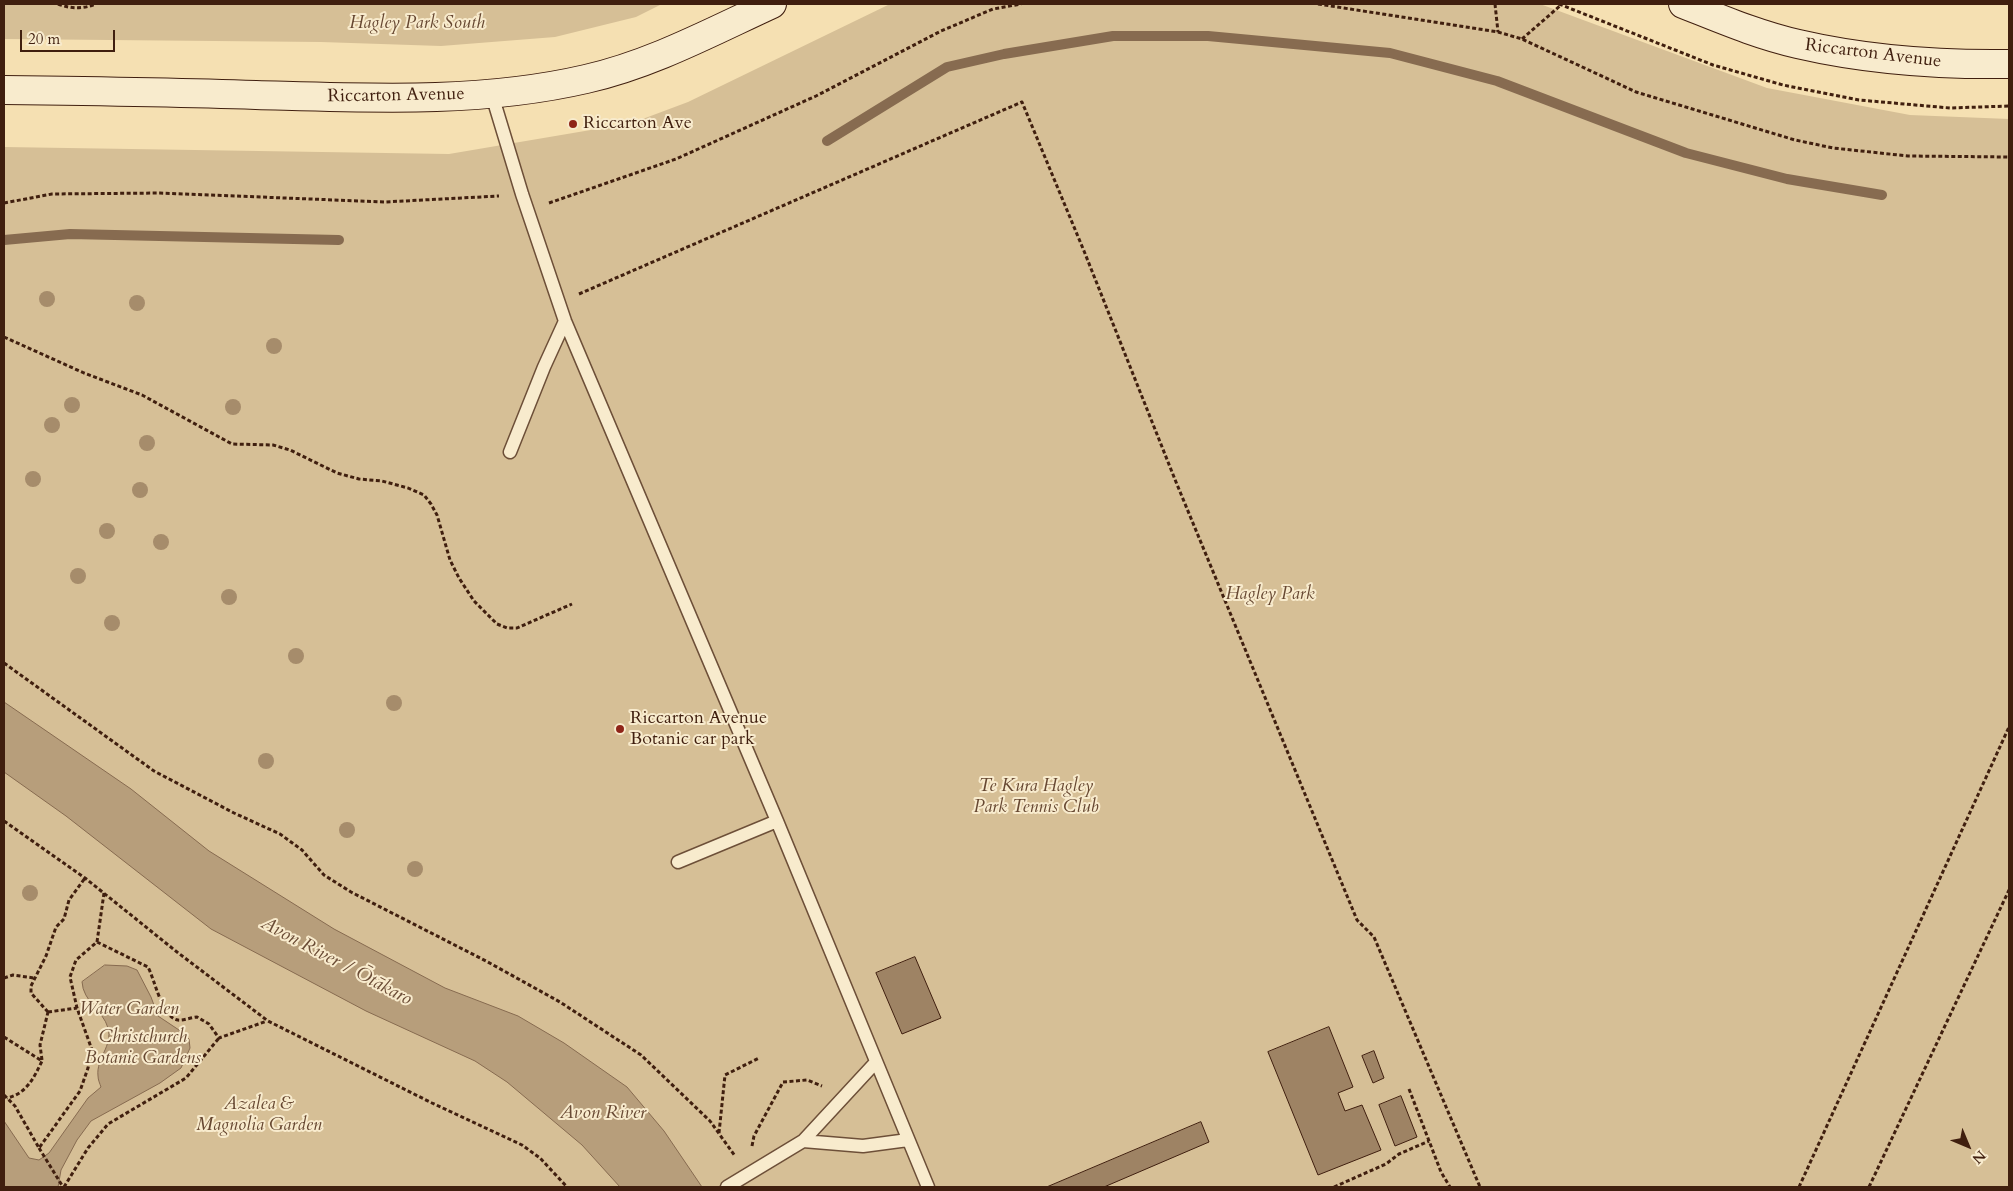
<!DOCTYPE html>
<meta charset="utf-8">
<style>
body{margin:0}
#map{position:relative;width:2013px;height:1191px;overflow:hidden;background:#f5e0b2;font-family:Cardo,serif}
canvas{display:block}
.frame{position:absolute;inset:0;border:5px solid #401f0f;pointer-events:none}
.north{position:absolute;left:1943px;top:1121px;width:50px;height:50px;-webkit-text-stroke:4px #f8ebcd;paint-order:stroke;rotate:135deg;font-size:14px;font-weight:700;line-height:20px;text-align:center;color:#401f0f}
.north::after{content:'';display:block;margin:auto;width:18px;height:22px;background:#401f0f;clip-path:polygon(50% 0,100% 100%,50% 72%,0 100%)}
.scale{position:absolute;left:20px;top:30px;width:95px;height:22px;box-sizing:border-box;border:2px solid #401f0f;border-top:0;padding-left:6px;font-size:15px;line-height:18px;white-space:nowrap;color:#401f0f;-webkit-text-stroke:4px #f8ebcd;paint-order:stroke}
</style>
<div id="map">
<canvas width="2013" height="1191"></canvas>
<div class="frame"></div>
<div class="north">N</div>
<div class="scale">20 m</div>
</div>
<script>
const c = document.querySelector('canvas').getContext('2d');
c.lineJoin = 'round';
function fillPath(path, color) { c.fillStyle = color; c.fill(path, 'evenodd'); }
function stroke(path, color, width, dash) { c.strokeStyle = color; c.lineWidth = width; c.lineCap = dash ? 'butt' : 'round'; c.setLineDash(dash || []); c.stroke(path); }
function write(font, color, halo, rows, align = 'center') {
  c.font = font + ' Cardo,serif'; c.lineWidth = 4; c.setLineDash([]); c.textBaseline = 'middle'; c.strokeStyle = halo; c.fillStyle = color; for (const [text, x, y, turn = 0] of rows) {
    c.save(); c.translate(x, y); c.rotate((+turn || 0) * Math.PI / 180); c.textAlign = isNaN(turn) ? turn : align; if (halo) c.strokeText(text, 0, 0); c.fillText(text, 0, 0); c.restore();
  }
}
const green = new Path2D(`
 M4,4H662L636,17L555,37L441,46L321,42L4,39Z
 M890,4H1540L1767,88L1910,115L2009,119V1187H4V147L449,154L632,123L688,102Z`);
const water = new Path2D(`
 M4,702L131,789L209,851L334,929L445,988L518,1016L564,1043L627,1087L664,1131L702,1187H620L582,1145L507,1082L475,1061L366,1011L211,929L66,816L4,772Z
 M105,965L127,966L137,970L151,997L158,1016L182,1032L189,1039L190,1048L181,1068L160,1083L91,1121L77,1140L61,1170L58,1187H4V1121L29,1158L39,1160L49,1153L88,1098L101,1087C100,1084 98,1080 98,1076C96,1058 113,1046 108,1028C103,1010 83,1002 82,982Z`);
const stream = new Path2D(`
 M827,141L947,67L1004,54L1113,36H1208L1390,53L1497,81L1686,153L1787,179L1882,195
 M4,240L70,234L339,240`);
const building = new Path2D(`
 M915,957L941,1018L902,1034L876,973Z
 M1329,1027L1353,1087L1338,1093L1345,1111L1362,1105L1381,1150L1318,1175L1268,1052Z
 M1374,1051L1384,1078L1373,1083L1362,1056Z
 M1401,1096L1417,1137L1395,1146L1379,1105Z
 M1201,1122L1209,1142L1104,1187H1047Z`);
const path = new Path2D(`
 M58,4C71,9 83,9 96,4
 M1318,4L1498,32L1522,39L1636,92L1795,140L1833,148L1908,156L2009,157
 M1495,4L1498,32
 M1559,4L1713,65L1783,85L1859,100L1950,108L2009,106
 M1522,39L1561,5
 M4,203L52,194L160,193L385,202L499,196
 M549,203L676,159L816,96L941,31L993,9L1021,4
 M579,294L1022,102L1084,251L1176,482L1357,920L1374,937L1480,1187
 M4,337L84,373L142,395L232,444L273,445L290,450L337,473L359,479L382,481L408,488L424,495L431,504L437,515L450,560L459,578L474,601L497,624L507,628H517L572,604
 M4,663L154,771L234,813L280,834L302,850L324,875L351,892L486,961L560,1002L641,1055L710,1121L735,1156
 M4,821L85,878L177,952L268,1021L432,1103L522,1145L540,1158L567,1187
 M97,942L104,893
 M4,978L13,975L34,978
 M48,1012L31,993V986L46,956L56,927L64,919L69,900L85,878
 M48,1012L77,1008
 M4,1037L42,1061C34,1078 26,1094 7,1098
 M42,1060L40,1045L48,1012
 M1409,1089L1441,1172L1450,1187
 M4,1095L15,1106L39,1148L80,1091L88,1068L92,1050L77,1008L70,977L76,960L97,942L148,967C155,980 162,1018 178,1020C183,1021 192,1017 197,1017L209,1024L219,1038L267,1021
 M719,1133L725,1075L759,1058
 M752,1146L754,1136L783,1082L807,1080L822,1086
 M39,1148L63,1187
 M64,1187L88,1148L108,1124L186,1078L219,1038
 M1334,1187L1386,1164L1399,1154L1429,1141
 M1799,1187L2009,727
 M1869,1187L2009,890`);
const service = new Path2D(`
 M492,95L522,194L565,321L777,821L928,1187
 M510,452L544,367L565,321
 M678,862L777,821
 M803,1141L876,1062
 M727,1187L803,1141L863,1146L908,1140`);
const secondary = new Path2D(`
 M1683,4C1721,19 1758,35 1798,44C1867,60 1939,65 2009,64
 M4,90C88,91 172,92 256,95C366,98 478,104 586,79C652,64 711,32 772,4`);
const trees = [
 [47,299],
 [137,303],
 [274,346],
 [72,405],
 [233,407],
 [52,425],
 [147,443],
 [33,479],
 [140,490],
 [107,531],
 [161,542],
 [78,576],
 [229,597],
 [112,623],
 [296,656],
 [394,703],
 [266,761],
 [347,830],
 [415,869],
 [30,893]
];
const markers = [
 [573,124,5,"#8f2418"],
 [620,729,5,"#8f2418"]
];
const parkNames = [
 ["Hagley Park South",417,24],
 ["Hagley Park",1270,595],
 ["Te Kura Hagley",1036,787],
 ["Park Tennis Club",1036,808],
 ["Water Garden",129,1010],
 ["Christchurch",143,1038],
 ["Botanic Gardens",143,1059],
 ["Azalea &",259,1105],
 ["Magnolia Garden",259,1126]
];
const streetNames = [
 ["Riccarton Avenue",1873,54,7],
 ["Riccarton Avenue",396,96,-1]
];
const poiNames = [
 ["Riccarton Ave",583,124],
 ["Riccarton Avenue",630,719],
 ["Botanic car park",630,740]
];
const waterNames = [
 ["Avon River / Ōtākaro",336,962,28],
 ["Avon River",603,1114]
];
fillPath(green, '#d6bf96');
fillPath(water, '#b79e7b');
stroke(water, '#876b50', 1);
stroke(stream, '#876b50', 10);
fillPath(building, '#9e8364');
stroke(building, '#401f0f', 1);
stroke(service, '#6d4f38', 15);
stroke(secondary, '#401f0f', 30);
stroke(path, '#401f0f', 3, [4, 2.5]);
stroke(service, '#f8ebcd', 12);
stroke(secondary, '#f8ebcd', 28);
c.fillStyle = '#a68c6b';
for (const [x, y] of trees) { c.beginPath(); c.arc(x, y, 8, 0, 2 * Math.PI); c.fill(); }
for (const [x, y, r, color] of markers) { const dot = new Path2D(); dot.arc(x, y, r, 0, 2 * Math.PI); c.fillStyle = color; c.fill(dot); stroke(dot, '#f8ebcd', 2); }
write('italic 18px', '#664731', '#f8ebcd', parkNames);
write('18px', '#401f0f', '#f8ebcd', streetNames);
write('18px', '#401f0f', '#f8ebcd', poiNames, 'left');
write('italic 19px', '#6a4b35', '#f8ebcd', waterNames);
</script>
